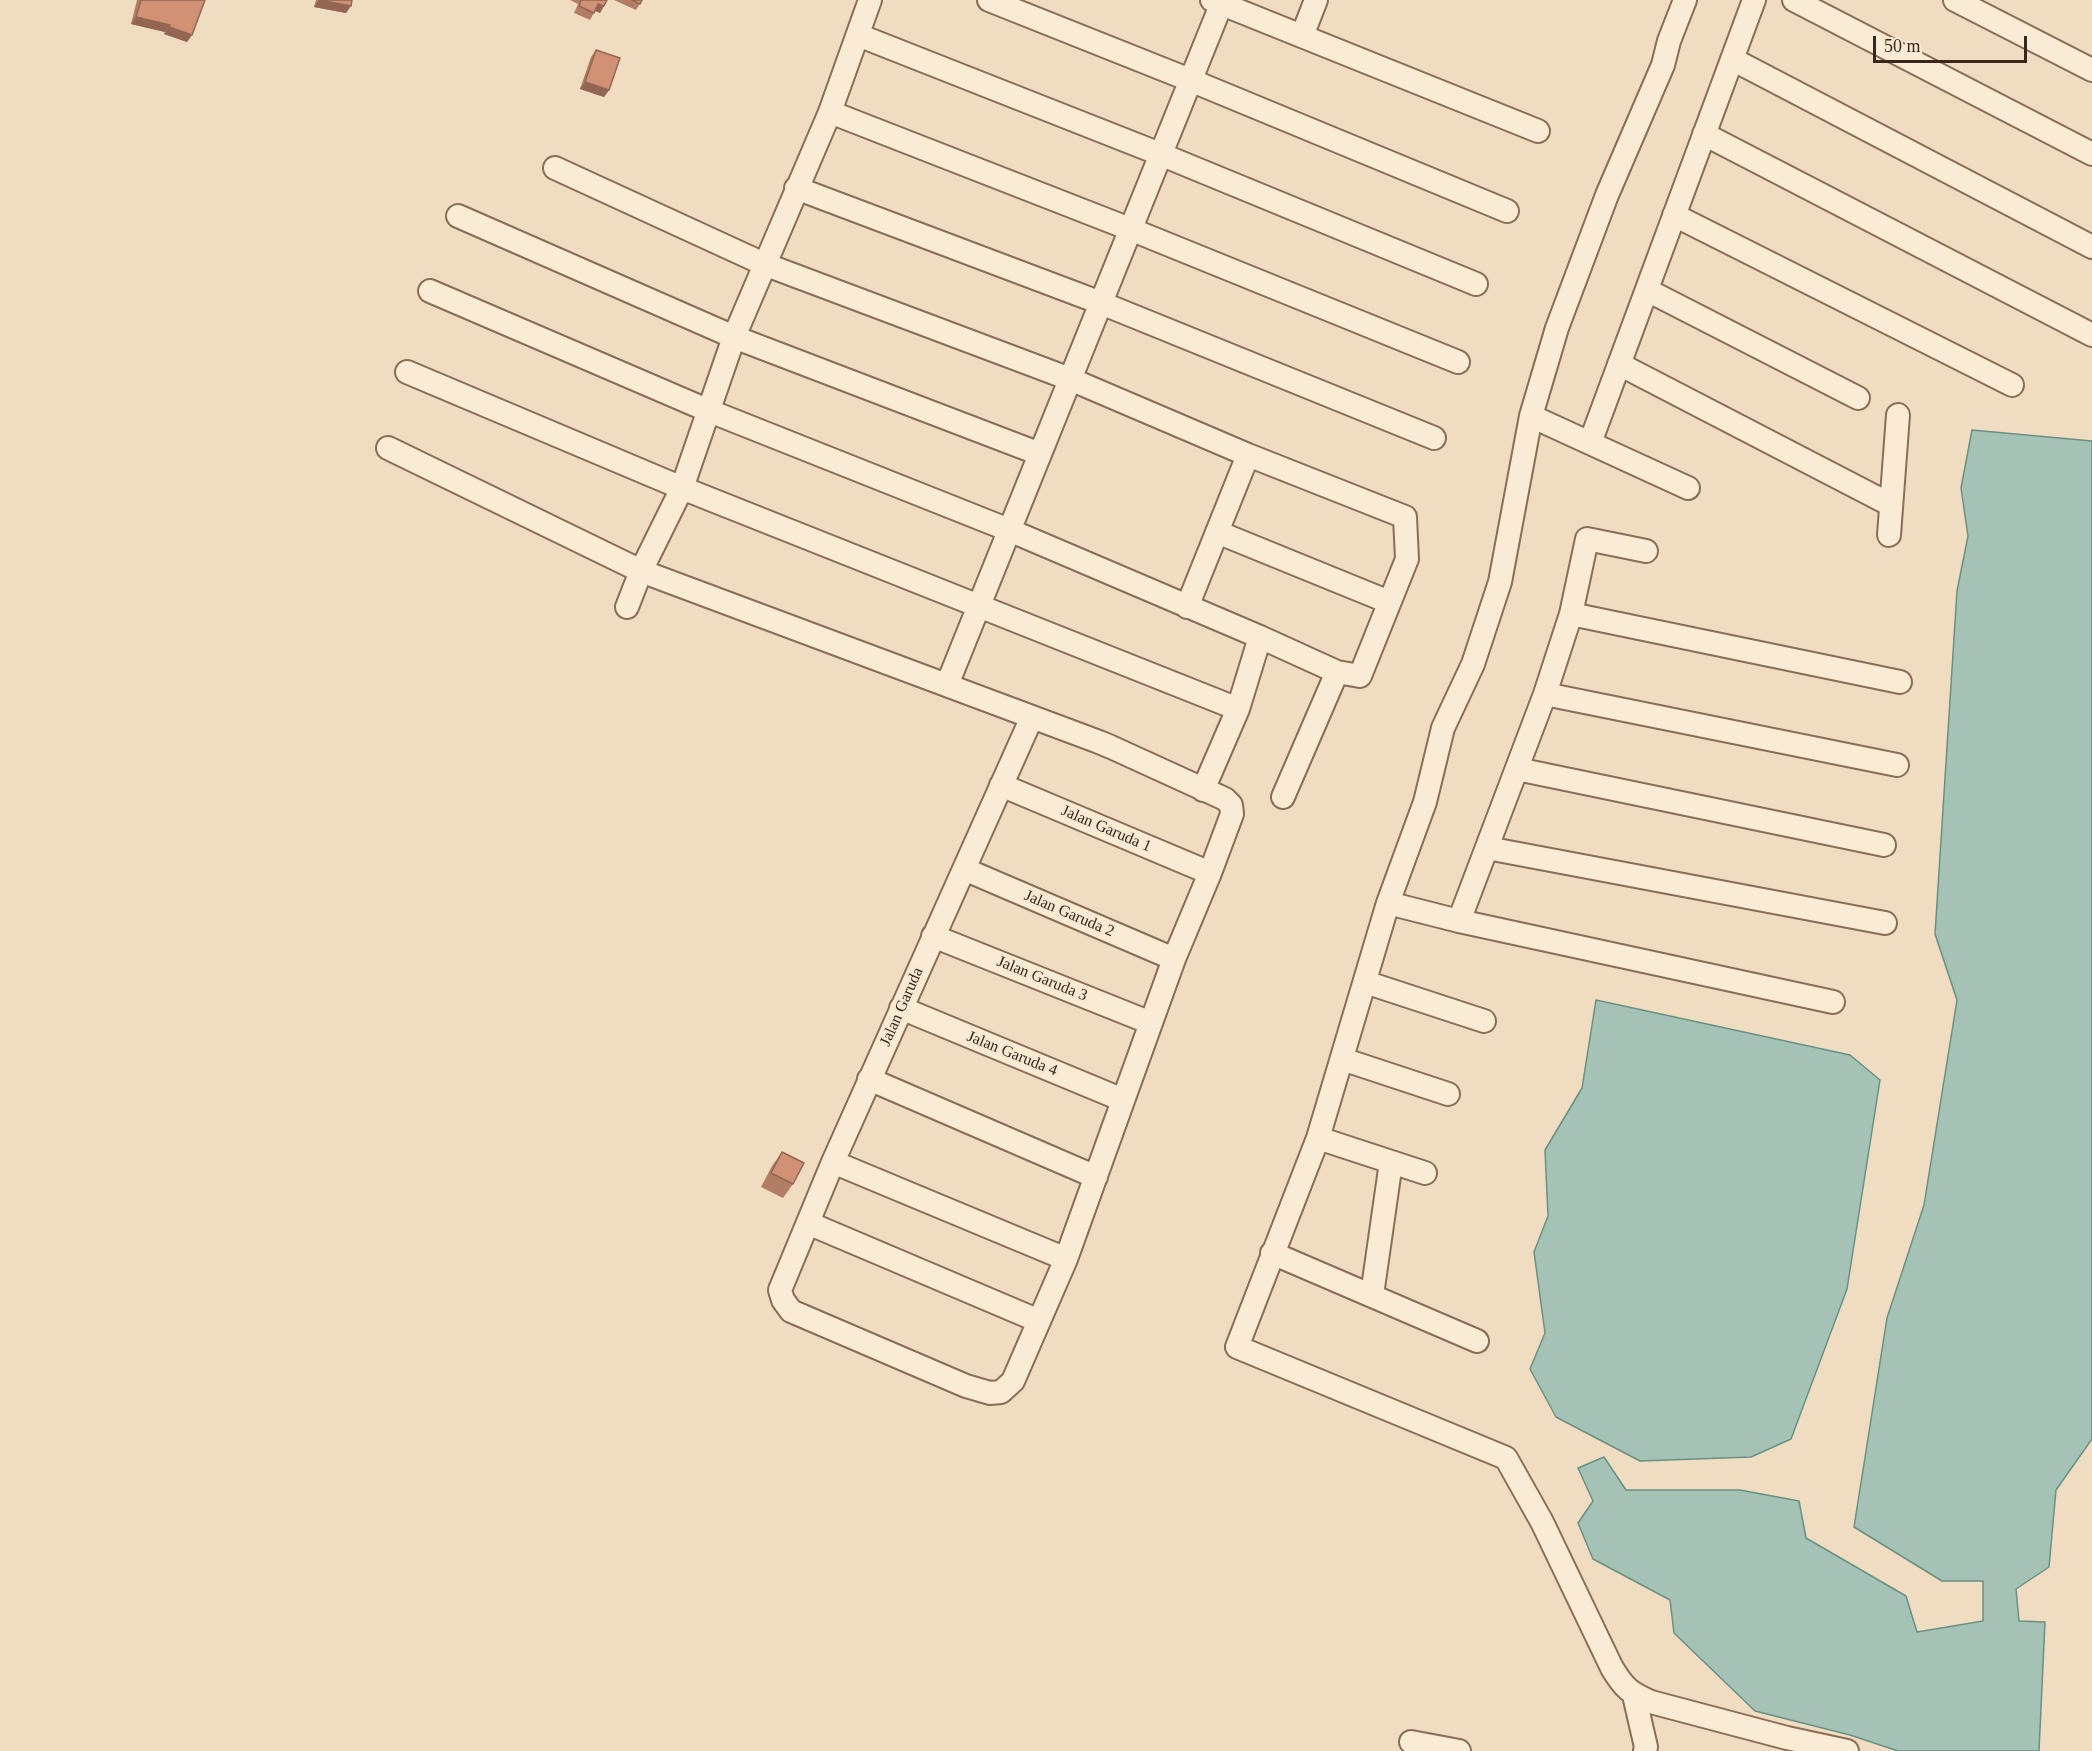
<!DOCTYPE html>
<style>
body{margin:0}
#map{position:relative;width:2092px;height:1751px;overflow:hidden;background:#f0ddc1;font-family:Georgia,serif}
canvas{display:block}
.scale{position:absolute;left:1873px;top:36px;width:154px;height:27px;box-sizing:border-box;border:3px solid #39271d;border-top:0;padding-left:8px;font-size:18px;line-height:21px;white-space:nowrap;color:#39271d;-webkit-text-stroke:4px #f7e8d1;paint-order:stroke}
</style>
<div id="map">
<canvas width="2092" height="1751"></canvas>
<div class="scale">50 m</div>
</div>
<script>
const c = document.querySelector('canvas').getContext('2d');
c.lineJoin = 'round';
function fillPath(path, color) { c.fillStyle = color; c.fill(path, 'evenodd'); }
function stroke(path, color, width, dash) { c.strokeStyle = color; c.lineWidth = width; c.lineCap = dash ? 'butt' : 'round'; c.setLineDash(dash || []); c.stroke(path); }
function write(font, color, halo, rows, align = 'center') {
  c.font = font + ' Georgia,serif'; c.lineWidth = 4.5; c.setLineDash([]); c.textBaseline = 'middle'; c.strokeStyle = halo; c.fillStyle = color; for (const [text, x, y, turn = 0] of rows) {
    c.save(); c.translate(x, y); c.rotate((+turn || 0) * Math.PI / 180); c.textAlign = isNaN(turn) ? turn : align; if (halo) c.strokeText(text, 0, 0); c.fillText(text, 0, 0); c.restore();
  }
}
const water = new Path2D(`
 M1972,430L2092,441V1439L2056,1490L2049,1567L2016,1589L2019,1621L2045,1622L2039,1751H1898L1850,1735L1755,1711L1674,1633L1670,1600L1593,1559L1578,1523L1593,1501L1578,1468L1604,1457L1626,1490H1740L1799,1501L1806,1538L1906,1596L1917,1632L1983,1621V1581H1942L1854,1527L1887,1318L1924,1205L1957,1000L1935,934L1957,591L1968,536L1961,488Z
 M1596,1000L1850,1055L1880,1080L1847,1289L1791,1439L1751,1457L1640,1461L1556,1417L1530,1369L1545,1333L1534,1252L1548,1216L1545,1150L1582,1088Z`);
const street = new Path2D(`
 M989,0L1190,80L1507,211
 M1212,0L1538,131
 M1685,0L1669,41L1663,65L1607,195L1557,328L1531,416L1500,582L1473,664L1443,728L1425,802L1388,903L1318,1138L1237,1347L1506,1458L1542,1522L1612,1668C1624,1688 1630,1693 1651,1702L1787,1738L1847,1751
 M1794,0L2092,154
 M1955,0L2092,70
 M858,35L1160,154L1476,284
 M1302,36L1316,0
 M1732,59L2092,247
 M830,112L1130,229L1458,362
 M1704,134L2092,335
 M796,188L1101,303L1434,438
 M1674,215L2012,385
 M458,216L734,337L1040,454
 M1647,290L1858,398
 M430,291L707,410L1009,530L1260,637L1337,672L1360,676L1407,559L1405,517L1248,455L1070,379L764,264L555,168
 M1619,364L1891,505
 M407,372L682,488L1238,709
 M1531,416L1688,488
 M1590,443L1754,0
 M388,448L641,571L1099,742L1111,747L1225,799L1231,805L1232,814L1210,873L1174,959L1066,1259L1013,1381L1001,1392L990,1393L966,1386L791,1311L783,1300L780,1290L833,1162L1032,717
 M1217,532L1389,602
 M1889,535L1898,415
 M627,607L641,571L682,488L734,337L830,112L870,0
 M1187,607L1248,455
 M1571,614L1900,682
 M947,685L1223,0
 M1545,694L1897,765
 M1517,769L1884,845
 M1001,785L1210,873
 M1203,790L1238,709L1260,637
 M1283,797L1337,672
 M1487,848L1885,923
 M964,869L1174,959
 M1388,903L1459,921L1833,1002
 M1459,921L1545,694L1571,614L1587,539L1646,551
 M933,936L1151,1023
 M1365,982L1484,1021
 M901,1008L1123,1100
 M1342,1059L1448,1094
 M869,1079L1096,1177
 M1318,1138L1425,1173
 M833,1162L1066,1259
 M808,1223L1039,1321
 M1272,1253L1477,1341
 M1372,1295L1391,1162
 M1634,1695L1646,1747L1645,1751
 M1411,1742L1459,1751`);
const wall = new Path2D(`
 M137,0H205L192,35L187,42L164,34L165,32L131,24Z
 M316,0H352L346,13L314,7Z
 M570,0H607L600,13L595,11L590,20L574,13L578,4Z
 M614,0H642L636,10Z
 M596,50L609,90L604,97L580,89L591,57Z
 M782,1152L793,1184L783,1198L761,1187L772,1166Z`);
const shadedWall = new Path2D(`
 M319,0L351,6L346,13L314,7Z
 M598,4L604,6L600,13L594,10Z
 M136,17L170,25L165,32L131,24Z
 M169,27L192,35L187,42L164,34Z
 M585,82L609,90L604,97L580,89Z`);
const building = new Path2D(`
 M141,0H205L192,35L169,27L170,25L136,17Z
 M319,0H352L351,6Z
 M581,0H607L604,6L598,4L594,13L579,6Z
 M632,0H642L640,4Z
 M596,50L620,58L609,90L585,82Z
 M782,1152L804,1163L793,1184L771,1173Z`);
const streetNames = [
 ["Jalan Garuda 1",1106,829,23],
 ["Jalan Garuda 2",1069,914,23],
 ["Jalan Garuda 3",1042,979,22],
 ["Jalan Garuda",902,1007,-66],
 ["Jalan Garuda 4",1012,1054,22]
];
fillPath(water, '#a4c2b6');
stroke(water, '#6a9083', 1.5);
stroke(street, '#8a6d57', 26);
stroke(street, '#faebd4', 22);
fillPath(wall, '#b37d65');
fillPath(shadedWall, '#926652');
fillPath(building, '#d09175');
stroke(building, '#926652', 1.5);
write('16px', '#39271d', '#f7e8d1', streetNames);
</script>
